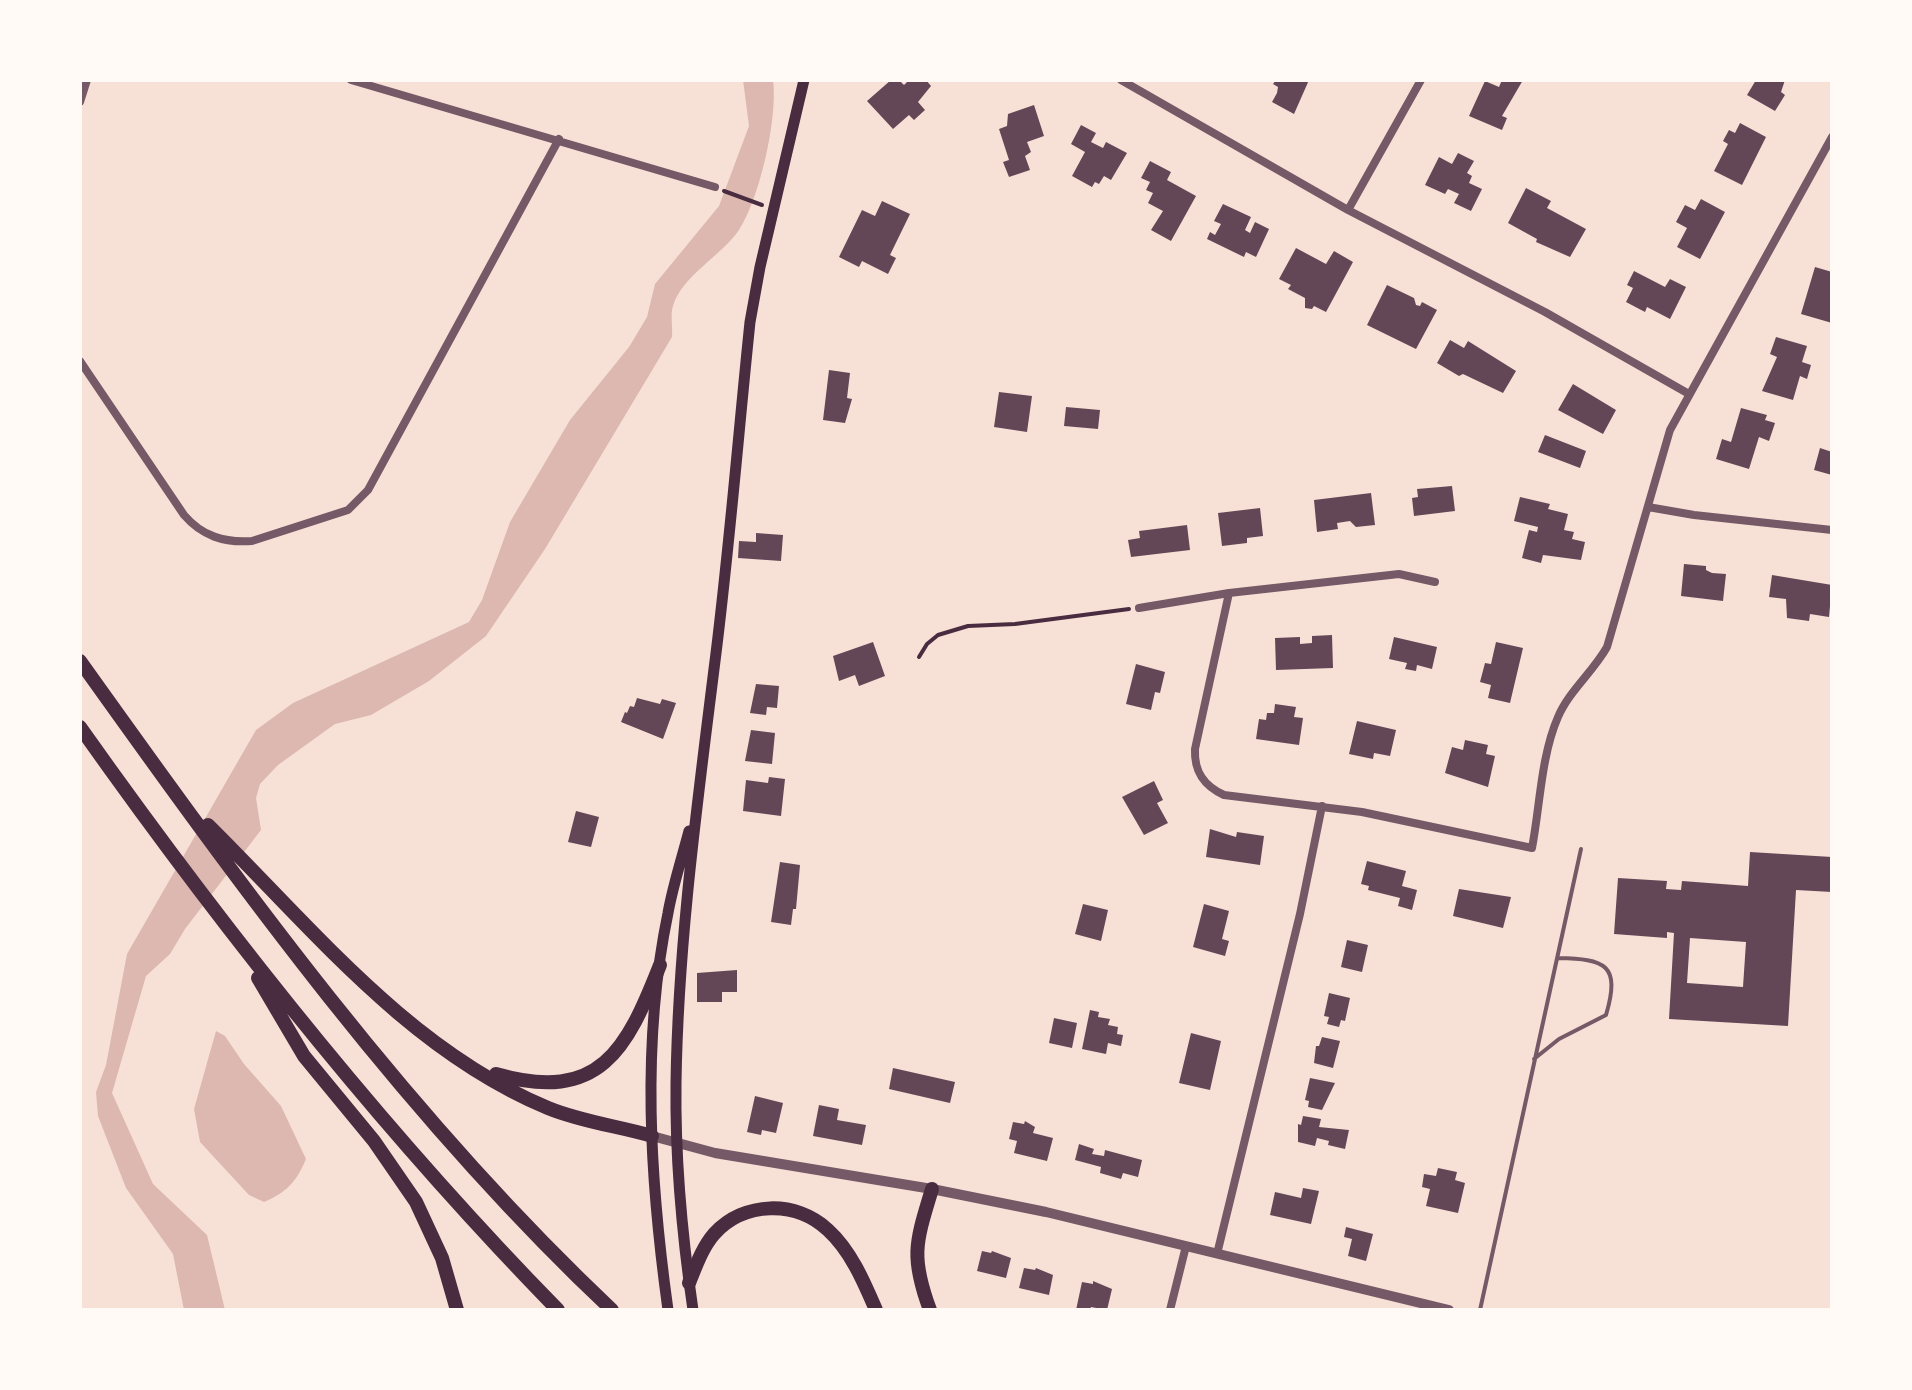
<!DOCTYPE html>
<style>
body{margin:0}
#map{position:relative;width:1912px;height:1390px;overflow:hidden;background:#f7e1d7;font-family:Lato,sans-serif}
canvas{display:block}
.frame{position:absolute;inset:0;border:82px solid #fffaf5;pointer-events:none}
</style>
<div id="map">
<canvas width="1912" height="1390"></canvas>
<div class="frame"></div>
</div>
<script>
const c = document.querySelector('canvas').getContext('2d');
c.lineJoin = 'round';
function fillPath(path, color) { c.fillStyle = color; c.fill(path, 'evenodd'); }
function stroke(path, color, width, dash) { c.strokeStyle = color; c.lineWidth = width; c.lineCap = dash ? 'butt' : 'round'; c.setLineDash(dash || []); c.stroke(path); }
const water = new Path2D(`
 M743,80H773C778,117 760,198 739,230C723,254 681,277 673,306C670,315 673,328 672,337L545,549L486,636L429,681L371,715L335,724L278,765L260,784L256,798L261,830L185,929L170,954L146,976L112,1093L153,1184L207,1235L225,1310H184L173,1254L126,1188L98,1116L96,1092L106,1065L127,954L256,730L293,703L469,622L482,600L510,522L570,420L629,347L647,317L655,284L719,206L749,126Z
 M216,1031L225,1036L244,1064L281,1106L306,1159C297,1181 286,1193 264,1202L249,1195L200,1142L194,1109Z`);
const building = new Path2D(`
 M891,80H899L904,85L909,80H926L931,86L918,102L925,110L914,120L909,115L893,129L867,101Z
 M1276,80H1309L1294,114L1272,102L1277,93L1278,87L1273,84Z
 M1502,80H1523L1502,116L1507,118L1502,130L1469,116L1485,81L1499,87Z
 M1756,80H1785L1781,92L1785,95L1775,111L1747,95Z
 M1034,105L1044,136L1027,142L1031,152L1025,156L1030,170L1009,177L1003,162L1009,160L999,129L1007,126L1008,114Z
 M1740,123L1766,137L1742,185L1714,171L1728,144L1723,141L1729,130L1735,133Z
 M1081,125L1096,133L1091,142L1103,148L1106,142L1127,153L1111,180L1104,176L1099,184L1095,182L1092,187L1072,176L1085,152L1071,144Z
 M1458,153L1474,161L1467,173L1472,176L1469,183L1482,189L1471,211L1454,203L1459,194L1448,189L1445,194L1425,185L1439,157L1452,164Z
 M1150,161L1171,172L1167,180L1196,196L1171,241L1151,230L1163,211L1148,203L1153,193L1146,190L1150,182L1141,178Z
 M1526,188L1551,201L1547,208L1586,229L1570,257L1536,242L1537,239L1508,223Z
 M1701,199L1725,212L1700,259L1677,247L1687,228L1676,222L1685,205L1695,210Z
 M882,201L910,214L890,255L896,258L888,274L862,261L859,267L839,257L862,210L875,216Z
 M1223,204L1251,217L1245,230L1250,233L1255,222L1269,229L1256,257L1246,252L1244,257L1207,239L1210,232L1215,235L1221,224L1214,221Z
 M1296,248L1326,264L1334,251L1353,262L1326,312L1314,306L1312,309L1305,308V298L1288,289L1291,285L1279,279Z
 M1815,267L1832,272V323L1801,314Z
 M1634,271L1665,287L1670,279L1686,287L1670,319L1647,307L1645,312L1626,302L1633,288L1627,285Z
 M1387,285L1414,298L1416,305L1420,306L1422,302L1437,310L1416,349L1367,325Z
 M1776,337L1807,346L1802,362L1811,365L1807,379L1800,376L1793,400L1762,391L1777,357L1770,354Z
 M1450,340L1464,348L1468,341L1516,371L1503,393L1463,374L1459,376L1437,363Z
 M829,370L850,373L847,398L852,399L845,423L823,420Z
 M1573,384L1616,410L1603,434L1558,410Z
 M999,392L1032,396L1027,432L994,427Z
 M1066,407L1100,410L1098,429L1064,426Z
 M1741,408L1767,415L1765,420L1775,423L1769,441L1759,437L1749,469L1716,459L1722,439L1731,442Z
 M1545,435L1586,451L1580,468L1538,452Z
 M1820,448L1832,452V475L1814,470Z
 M1452,486L1455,511L1414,516L1412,498L1418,497L1417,489Z
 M1371,493L1375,525L1356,527L1350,521L1337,523L1338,529L1317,532L1314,500Z
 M1520,497L1550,504L1548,509L1568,514L1564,530L1574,532L1572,539L1585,542L1581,560L1543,555L1541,563L1522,558L1529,530L1537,532L1538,527L1514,521Z
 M1260,508L1263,536L1247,538V543L1222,546L1218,513Z
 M1187,525L1190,550L1131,557L1128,540L1140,538L1139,531Z
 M756,533L783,535L781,561L738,558L739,541L756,542Z
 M1684,564L1706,566V570L1712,573L1726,574L1723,601L1681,596Z
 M1772,575L1832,585L1829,617L1810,614L1809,621L1787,618L1786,599L1769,597Z
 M1332,635L1333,668L1276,670L1275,638L1300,637V644L1312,643V636Z
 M1394,637L1437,647L1432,669L1417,665L1416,671L1405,669L1407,663L1389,659Z
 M873,642L885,676L859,686L855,675L839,681L833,656Z
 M1496,642L1523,648L1510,703L1488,698L1491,685L1480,682L1485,663L1491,664Z
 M1136,664L1165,672L1160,693L1155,692L1151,710L1126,704Z
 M756,684L779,686L777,708L767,707L766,715L750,713Z
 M637,698L660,704L662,699L676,703L663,739L621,722L625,712L627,713L630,706L634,707Z
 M1275,704L1296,707L1294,717L1303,718L1299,745L1256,739L1259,719L1266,720L1267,713H1274Z
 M1357,721L1396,730L1390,756L1374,753L1373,759L1349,754Z
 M751,730L775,733L772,764L745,761Z
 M1465,740L1488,745L1486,754L1495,756L1488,787L1445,773L1452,747L1463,750Z
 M769,777L785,779L781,816L743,811L746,780L768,783Z
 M1154,781L1163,800L1157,803L1168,823L1144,835L1122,797Z
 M576,811L599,817L591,847L568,842Z
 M1210,829L1236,837L1237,832L1264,836L1260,865L1206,857Z
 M1750,852L1832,857V892L1796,890L1788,1026L1669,1019L1674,933L1667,932V938L1614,934L1618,878L1667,881L1666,889L1681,890L1682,881L1748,886ZM1690,938L1746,942L1743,987L1687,983Z
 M1367,861L1406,871L1402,886L1417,890L1412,910L1398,906L1400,898L1368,890L1369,886L1361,884Z
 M780,862L800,865L796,909H793L791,925L771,922Z
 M1459,889L1511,897L1503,928L1453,916Z
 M1083,904L1108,910L1101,941L1075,934Z
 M1204,904L1229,911L1222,939L1229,941L1225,956L1193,947Z
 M1347,940L1368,945L1362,972L1341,967Z
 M737,970V992H722V1002H697V973Z
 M1329,993L1350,998L1345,1021L1341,1020L1339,1027L1327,1024L1329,1017L1324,1016Z
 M1090,1010L1099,1012L1098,1017L1110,1019L1108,1025L1118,1027L1117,1034L1123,1035L1121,1046L1108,1043L1106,1054L1082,1049Z
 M1054,1018L1077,1023L1072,1048L1049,1043Z
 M1191,1033L1221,1041L1210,1090L1179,1083Z
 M1322,1037L1340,1041L1333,1068L1314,1063L1316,1046H1319Z
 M893,1068L955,1082L950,1103L889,1089Z
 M1310,1078L1335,1083L1322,1110L1308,1107L1309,1101L1305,1100Z
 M755,1096L783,1103L776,1133L762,1130L761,1135L747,1132Z
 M819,1105L839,1109L837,1120L866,1125L862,1145L813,1136Z
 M1303,1116L1321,1119L1319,1127L1349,1130L1345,1149L1328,1145L1329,1141L1317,1138L1315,1146L1298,1142V1124L1301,1125Z
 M1025,1121L1035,1127L1033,1133L1053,1138L1047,1161L1014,1153L1017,1141L1009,1139L1013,1122L1024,1124Z
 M1079,1144L1094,1149L1092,1154L1104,1156L1105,1150L1142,1160L1138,1177L1123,1173L1121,1179L1100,1173L1101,1167L1075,1160Z
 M1438,1168L1457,1172L1455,1180L1465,1183L1458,1213L1426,1206L1430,1189L1422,1187L1424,1174L1436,1176Z
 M1303,1188L1319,1191L1311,1224L1270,1215L1275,1192L1301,1198Z
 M1346,1227L1373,1234L1366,1261L1348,1256L1352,1239L1344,1237Z
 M982,1251L991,1253L992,1251L1011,1258L1006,1278L977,1271Z
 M1024,1268L1035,1270L1036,1268L1053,1275L1049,1295L1019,1288Z
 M1093,1281L1112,1289L1107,1310L1091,1307L1090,1310H1076L1082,1282L1093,1284Z`);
const path = new Path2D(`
 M724,191L762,205
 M919,657L927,644L938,635L968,626L1015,624L1129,609`);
const service = new Path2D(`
 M1534,1059L1559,1039L1606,1015C1621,964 1605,959 1558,958
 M1480,1310L1581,849`);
const minor = new Path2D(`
 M351,80L715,187
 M1121,80L1348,210L1545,312L1689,394
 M80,102L87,80
 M1348,210L1421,80
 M80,361L184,515C202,536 224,543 252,541L348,510L368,490L559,139
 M1648,507L1694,515L1832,530
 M1229,593L1195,749C1194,772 1204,786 1224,795L1362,812L1532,848C1540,806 1541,756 1558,717C1569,691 1593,672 1607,647L1670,430L1832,137
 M1139,608L1229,593L1399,574L1435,582
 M1217,1254L1300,914L1322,806
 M1170,1310L1186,1246`);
const tertiary = new Path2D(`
 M652,1136L715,1153L932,1189L1046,1212L1449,1310`);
const secondary = new Path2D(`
 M668,1310C650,1180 641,1043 668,913C673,885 682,858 689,831
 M693,1310C682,1235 675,1159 676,1083C678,945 697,806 714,669C729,553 738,437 750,322L760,267L804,80`);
const trunk = new Path2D(`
 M80,661C242,888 408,1118 612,1310
 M80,727C225,932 382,1130 558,1310
 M208,825C313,929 409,1050 548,1108C582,1122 618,1126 652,1136
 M258,978L304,1056L374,1141L416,1202L442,1258L457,1310
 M496,1074C600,1104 627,1049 660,965
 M689,1283C696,1266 702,1248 714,1234C744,1201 796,1200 828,1230C851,1251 864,1282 876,1310
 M930,1310C910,1256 916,1242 932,1189`);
fillPath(water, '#dcb8b0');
fillPath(building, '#644757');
stroke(path, '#4a2c40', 4);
stroke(service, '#755966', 4);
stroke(minor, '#755966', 8);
stroke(tertiary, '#755966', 10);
stroke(secondary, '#4a2c40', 11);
stroke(trunk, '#4a2c40', 14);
</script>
